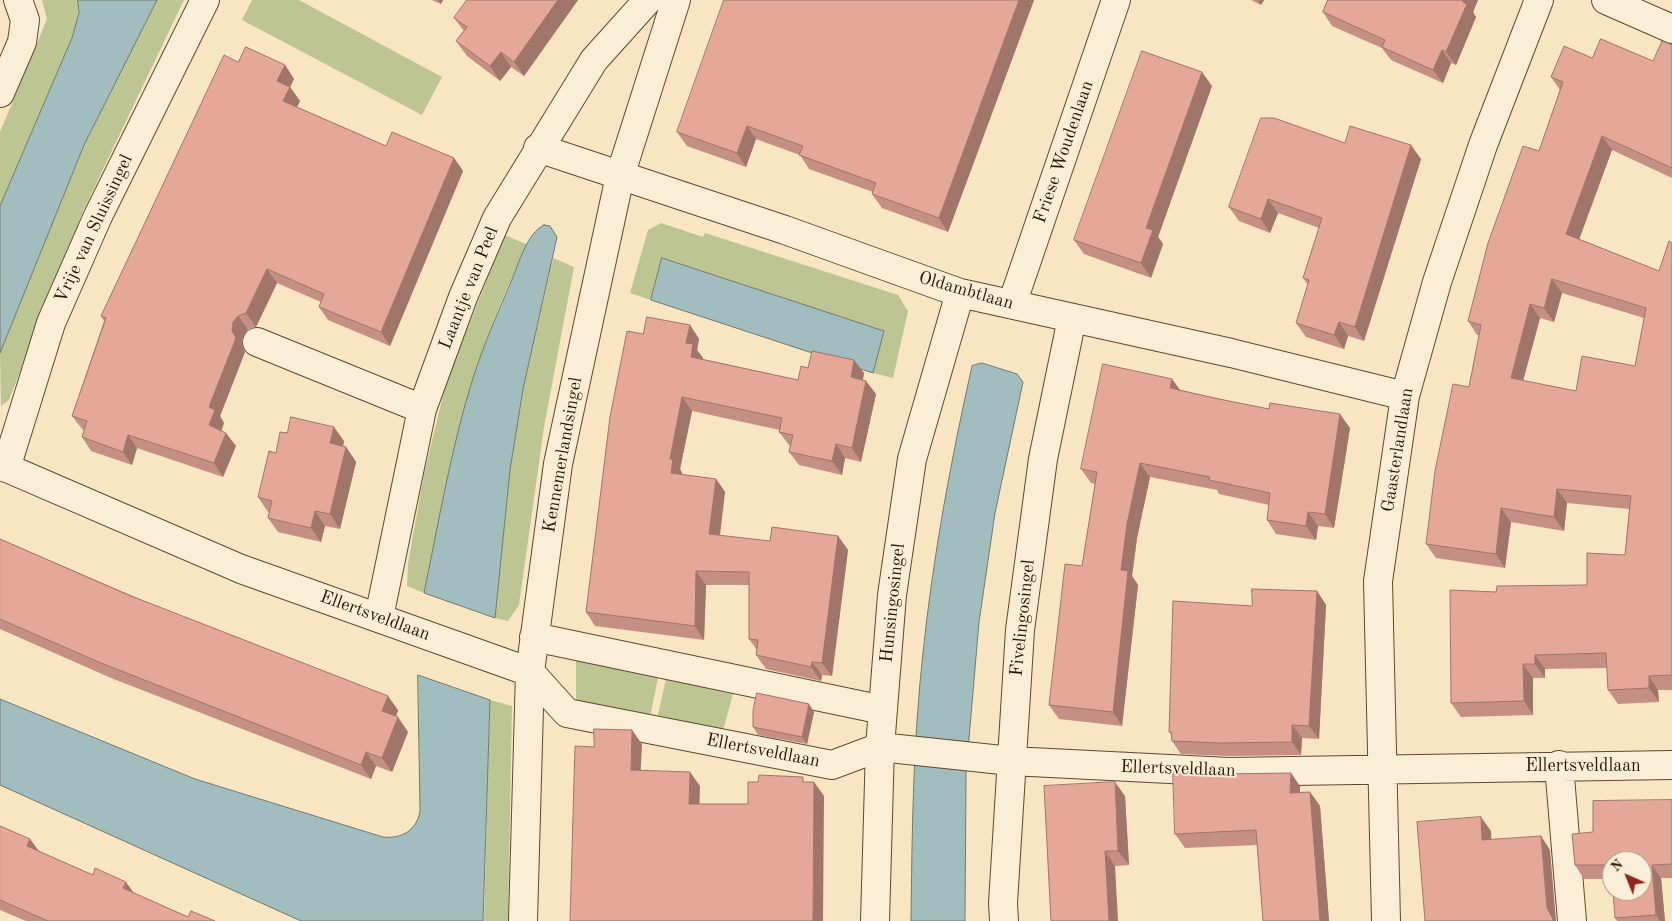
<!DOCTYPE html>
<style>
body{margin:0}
#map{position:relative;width:1672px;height:921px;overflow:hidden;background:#f8e5c2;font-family:"Old Standard TT",serif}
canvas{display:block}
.north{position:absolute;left:1602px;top:851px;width:50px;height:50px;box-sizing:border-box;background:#faeed7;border:1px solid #a79781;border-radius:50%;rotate:316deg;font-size:14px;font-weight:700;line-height:20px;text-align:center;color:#2a1501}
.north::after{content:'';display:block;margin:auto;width:18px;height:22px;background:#8f2418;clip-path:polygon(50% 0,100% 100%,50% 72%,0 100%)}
</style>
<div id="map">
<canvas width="1672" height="921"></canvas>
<div class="north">N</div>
</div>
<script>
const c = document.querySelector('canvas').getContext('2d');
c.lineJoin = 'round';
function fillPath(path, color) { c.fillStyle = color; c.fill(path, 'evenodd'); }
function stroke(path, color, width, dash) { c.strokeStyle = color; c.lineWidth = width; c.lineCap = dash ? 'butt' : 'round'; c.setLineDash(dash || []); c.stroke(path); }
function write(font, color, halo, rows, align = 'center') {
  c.font = font + ' "Old Standard TT",serif'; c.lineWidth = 4; c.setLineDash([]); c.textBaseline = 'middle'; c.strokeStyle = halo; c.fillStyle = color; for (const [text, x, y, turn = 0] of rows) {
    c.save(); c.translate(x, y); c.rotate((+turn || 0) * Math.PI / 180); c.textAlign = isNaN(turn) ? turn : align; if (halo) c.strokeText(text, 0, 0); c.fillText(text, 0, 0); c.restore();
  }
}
const green = new Path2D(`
 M42,0H78L79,12L72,38L0,206V132L47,19Z
 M157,0H184L84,209L9,400L1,406L0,353L29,277L84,145Z
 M252,0H299L442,77L422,115L242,20Z
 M661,223L703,237L705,233L898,295L908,311L893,378L873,373L883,331L662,258L651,300L630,293L648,230Z
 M505,235L528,245C470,353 449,474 424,593L407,586L408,564L424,474L447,379Z
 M553,258L574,267L544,427L519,605L508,621L495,618L510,470L523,389Z
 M576,660L658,678L650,717L576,702Z
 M666,679L733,694L722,734L657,719Z
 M490,700L512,706L508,921H484Z`);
const water = new Path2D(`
 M78,0H157L84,145L0,353V206L72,38L79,13Z
 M544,225L550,226L557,237L523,389L510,470L495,618L424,593C439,521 451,448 473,378C484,344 498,312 512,279C519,263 527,233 544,225Z
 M662,258L884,331L873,373L651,300Z
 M982,363L1017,374L1023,382L995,513L979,622L966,773L965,921H911C912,832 913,742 923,653C933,556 951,460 972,366Z
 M418,675L490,700L483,921H301L0,785V699L195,779L383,837C402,839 417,830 420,811Z`);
const minor = new Path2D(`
 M1606,0L1672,29
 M0,93L22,42L25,20L18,0
 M538,148L785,230L960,293L1231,353L1405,396
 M1012,304L1116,0
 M257,342L422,409
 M0,465L241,569L530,672L567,713L832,765L880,747L1011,761L1229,772L1672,765
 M6,468L51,323L98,216L205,0
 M379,617L422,409L463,297L497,218L594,60L648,0
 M534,637L883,710
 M1559,765L1572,921
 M523,921L530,672L558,464L620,176L676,0
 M875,921L880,747L892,595L912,459L960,293
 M1004,921L1003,903L1020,630L1043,459L1072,318
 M1386,921L1378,581L1405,396L1437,282L1483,145L1539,0`);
const wall = new Path2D(`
 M432,0H443L441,4Z
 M467,0H578L524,76L511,67L500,81L467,56L456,41L464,31L454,18Z
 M1034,0L948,232L882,208L872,194L873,192L809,169L800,155L756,139L746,167L687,146L677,132Z
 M1251,0H1264L1261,5Z
 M1328,0H1478L1473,12L1476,17L1456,65L1451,63L1443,83L1391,60L1382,48L1332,26L1323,12Z
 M1672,45V178L1612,150L1579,239L1659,271L1672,243V690H1658L1659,702L1618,704L1608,690L1607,668L1545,669V678H1533V715L1461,717L1451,703L1496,592L1587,585L1625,555L1629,509L1567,503L1564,531L1511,522L1505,568L1436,558L1426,544L1469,387L1479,335H1477L1468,321L1539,151L1560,90L1551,77L1592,58L1653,61ZM1562,293L1644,318L1635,366L1576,391L1523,381L1540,318L1554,322Z
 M238,62L285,65L294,79L290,87L300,101L297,107L386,146L454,158L463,171L390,346L328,320L319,307L321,302L277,283L256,327L248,329L243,336L242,345L245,352L220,416L224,423L221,431L236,446L223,477L137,448L132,465L91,451L82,437L84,430L82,429L72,416L104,321L101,316Z
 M1212,86L1158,237L1163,244L1151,278L1084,254L1074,240Z
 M1345,143L1421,159L1364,341L1348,336L1344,349L1306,337L1296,323L1308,285L1303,278L1319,228L1278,213L1270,233L1239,221L1229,207Z
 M690,325L699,339L697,350L703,358V359L798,380L808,368L864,373L863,380L876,394L861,462L845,458L842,475L799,465L789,452L790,446L789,445L779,432L780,430L692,411L680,469L682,473V475L716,479L725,492L720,536L770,541L838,536L848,550L832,676L822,675L821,681L766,669L756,655L757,650L749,639V585H706L704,640L595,626L586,612L643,334Z
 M1172,379L1180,390L1350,428L1334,528L1318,526L1316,540L1276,534L1267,520L1269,505L1219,494L1217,490L1150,477L1137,538L1132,576L1138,585L1122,726L1059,719L1049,705L1082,566L1095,484L1091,483L1081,469Z
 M287,433L344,441L343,447H346L356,462L340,529L325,526L321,542L278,532L268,518L269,512H268L258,497L276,453Z
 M0,539L398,710L396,717L408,732L392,772L376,766L371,779L111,678L0,629Z
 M1317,591L1326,605L1319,739L1302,738L1301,755L1229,756L1181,754L1172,741V735L1169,732L1252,606Z
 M814,712L807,744L758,735L753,727Z
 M1300,786V792H1310L1320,806L1329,921H1263L1257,845L1185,848L1175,834Z
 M1125,796L1129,865L1115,866L1051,921Z
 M1672,800V878H1661L1665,921H1617L1615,918L1612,861V879H1584L1575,865L1593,832Z
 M0,826L38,851L188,917L215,921H26L0,910Z`);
const shadedWall = new Path2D(`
 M438,0H443L441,4Z
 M558,0H578L524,76L514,62Z
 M1019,0H1034L948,232L939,218Z
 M1258,0H1264L1261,5Z
 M1463,0H1478L1473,12L1476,17L1456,65L1446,52Z
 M1442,50L1451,63L1443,83L1433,70Z
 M501,52L511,67L500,81L490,66Z
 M285,65L294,79L290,87L300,101L293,114L283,101L277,81Z
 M1202,72L1212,86L1158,237L1163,244L1151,278L1141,263L1146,228Z
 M747,126L756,139L746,167L737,153Z
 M1602,136L1612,150L1576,248L1566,234Z
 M1411,145L1421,159L1364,341L1355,327Z
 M454,158L463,171L390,346L381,332Z
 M1268,199L1278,213L1270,233L1261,219Z
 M267,269L277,283L256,327L246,313Z
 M1552,279L1562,293L1554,322L1544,308Z
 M1530,304L1540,318L1520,392L1511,378Z
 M238,316L248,329L243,336L242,345L245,352L220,416L224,423L218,439L209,425V407L232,331L233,322Z
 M1339,322L1348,336L1344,349L1334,335Z
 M690,325L699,339L697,350L703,358L700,370L691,357L686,343Z
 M854,360L864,373L860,391L851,377Z
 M1172,379L1182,393L1170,388Z
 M866,381L876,394L861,462L852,448Z
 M682,397L692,411L680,469L682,473L680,487L671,473L670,459Z
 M1340,414L1350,428L1334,528L1325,514Z
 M334,427L344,441L340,458L330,443Z
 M226,433L236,446L223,477L214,463Z
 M128,435L137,448L132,465L123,452Z
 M836,444L845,458L842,475L832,461Z
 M346,447L356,462L340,529L330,514Z
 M1140,463L1150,477L1137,538L1132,576L1138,585L1122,726L1113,712L1121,570L1127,524Z
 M716,479L725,492L718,548L709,534Z
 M1557,489L1567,503L1564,531L1554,517Z
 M1501,508L1511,522L1505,568L1496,554Z
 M315,511L325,526L321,542L311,528Z
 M1308,512L1318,526L1316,540L1306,526Z
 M838,536L848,550L832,676L822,663Z
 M696,571L706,585L704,640L695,626Z
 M1317,591L1326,605L1319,739L1309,726Z
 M1535,655L1545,669V678L1535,664Z
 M812,662L822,675L821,681L811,667Z
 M1523,664L1533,678V715L1524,701Z
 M1649,676L1658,690L1659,702L1649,688Z
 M388,696L398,710L393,726L382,711Z
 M809,704L814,712L807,744L802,737Z
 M398,717L408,732L392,772L382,758Z
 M1292,725L1302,738L1301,755L1292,742Z
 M632,730L642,744L640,784L631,770Z
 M366,752L376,766L371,779L361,765Z
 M690,772L700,786L699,818L689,804Z
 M1291,773L1300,786V807L1290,793Z
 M814,782L824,796L823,921H813Z
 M1115,782L1125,796L1129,865L1118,851Z
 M1310,792L1320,806L1329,921H1320Z
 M1481,817L1491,831L1492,854L1482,840Z
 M1541,836L1550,850L1556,921H1553L1547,908Z
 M30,839L41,854L27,846Z
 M1105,851L1115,866L1118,921H1109Z
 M1652,865L1661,878L1665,921H1660L1656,915Z
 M126,882L136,896L123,888Z`);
const building = new Path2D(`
 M467,0H558L514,62L501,52L490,66L456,41L467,27L454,18Z
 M724,0H1019L939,218L872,194L876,183L799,155L803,146L747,126L737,153L677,132Z
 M1328,0H1463V2L1467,4L1446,52L1442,50L1433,70L1382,47L1385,40L1323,12Z
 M1601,39L1653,61L1662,41L1672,45V168L1602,136L1566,234L1659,271L1669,241L1672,243V675L1649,676V688L1608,690L1606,653L1535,655V664H1523L1524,701L1451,703L1450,590L1496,592L1497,586L1587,585V553L1625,555L1631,496L1557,489L1554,517L1501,508L1496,554L1426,544L1435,471L1453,384L1469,387L1481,325L1468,321L1488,243L1523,146L1539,151L1563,82L1551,77L1564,46L1592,58ZM1552,279L1646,308L1635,366L1582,356L1576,391L1511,378L1530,304L1544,308Z
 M246,47L285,65L277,81L290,87L283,101L386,146L392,132L454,158L381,332L319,307L324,294L267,269L246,313L238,316L233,322L232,331L236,338L209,407L215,410L209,425L226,433L214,463L128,435L123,452L82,437L87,421L72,416L106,318L101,316L224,55L238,62Z
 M1142,51L1202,72L1146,228L1153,230L1141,263L1074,240Z
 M1261,118H1274L1345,143L1350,126L1411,145L1355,327L1339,322L1334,335L1296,323L1309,280L1303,278L1322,218L1268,199L1261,219L1229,207Z
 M647,317L690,325L686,343L693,344L691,357L798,380L801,366L808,368L812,351L854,360L851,377L866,381L852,448L836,444L832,461L789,452L793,435L779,432L782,418L682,397L670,459H673L671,473L716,479L709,534L770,541L772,527L838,536L822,663L812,662L811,667L756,655L758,640L749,639V572L696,571L695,626L586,612L610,417L627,331L643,334Z
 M1103,364L1172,379L1170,388L1219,399L1269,409L1270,403L1340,414L1325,514L1308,512L1306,526L1267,520L1270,493L1209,480L1210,477L1140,463L1127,524L1121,570L1128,571L1113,712L1049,705L1065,564L1082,566L1097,472L1081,469Z
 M291,417L334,427L330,443L346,447L330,514L315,511L311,528L268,518L272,501L258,497L269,451L276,453L280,432L287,433Z
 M0,539L126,594L388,696L382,711L398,717L382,758L366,752L361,765L101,663L0,619Z
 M1252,589L1317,591L1309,726L1292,725V742L1220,743L1172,741L1171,732H1169L1173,601L1252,606Z
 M757,693L809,704L802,737L753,727V711Z
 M594,729L632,730L631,770L690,772L689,804H748V782H758L759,775L803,777V782H814L813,921H570L575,746L594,747Z
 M1173,771L1219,774L1291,773L1290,793L1310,792L1320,921H1263L1256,830L1175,834Z
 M1115,782L1118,851H1105L1109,921H1051L1044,786Z
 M1672,800V864L1652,865L1656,915L1615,918L1613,891H1642V861H1612V872L1611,865H1575L1572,834L1593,832V801Z
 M1481,817L1482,840L1541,836L1547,908L1553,919V921H1425L1417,822Z
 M0,826L30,839L27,846L93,875L95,868L126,882L123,888L188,917L191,911L215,921H48L0,900Z`);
const streetNames = [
 ["Friese Woudenlaan",1064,152,-71],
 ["Vrije van Sluissingel",94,229,-65],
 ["Laantje van Peel",469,288,-68],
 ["Oldambtlaan",966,291,16],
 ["Gaasterlandlaan",1398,450,-81],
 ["Kennemerlandsingel",563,455,-80],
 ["Hunsingosingel",893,603,-84],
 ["Ellertsveldlaan",375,616,20],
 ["Fivelingosingel",1023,618,-84],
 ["Ellertsveldlaan",763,751,11],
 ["Ellertsveldlaan",1583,766],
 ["Ellertsveldlaan",1178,769,2]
];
fillPath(green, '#bdc593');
fillPath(water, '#a2bdbd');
stroke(water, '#727a72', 1);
stroke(minor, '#5e4931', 30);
stroke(minor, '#faeed7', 28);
fillPath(wall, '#c59083');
fillPath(shadedWall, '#a0756a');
fillPath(building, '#e5a798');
stroke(building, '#a0756a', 1);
write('18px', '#2a1501', '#faeed7', streetNames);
</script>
